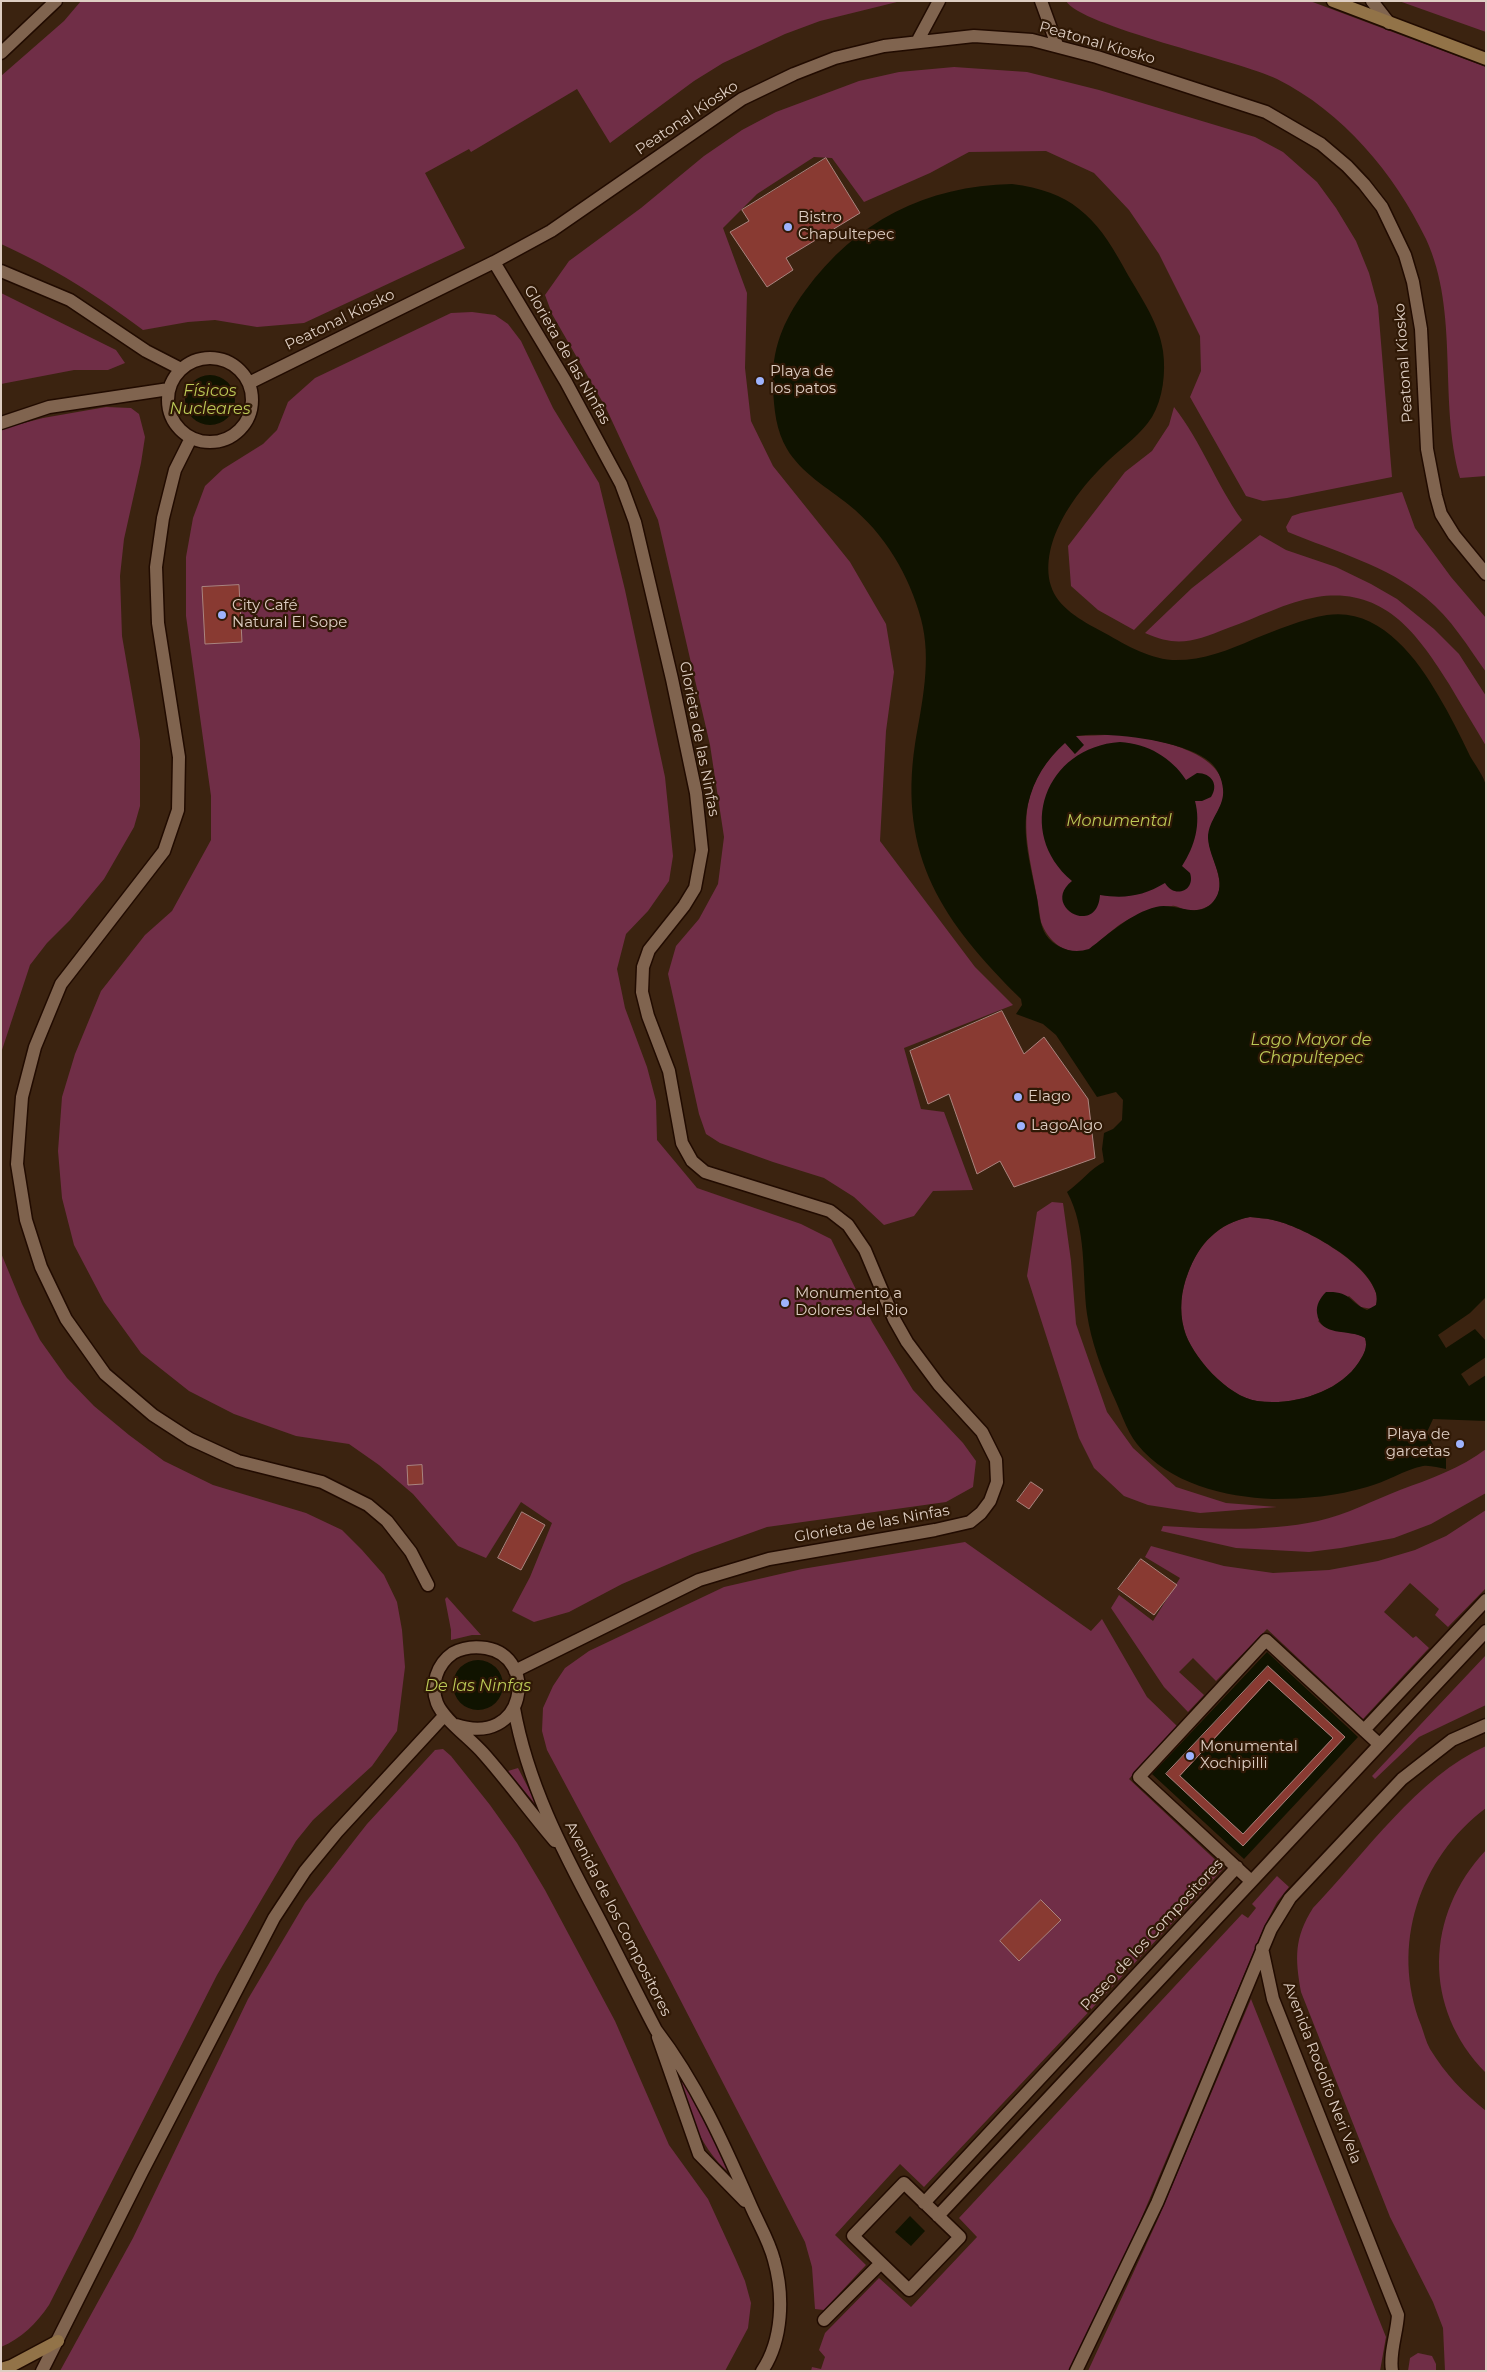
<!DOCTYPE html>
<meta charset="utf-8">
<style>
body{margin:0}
#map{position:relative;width:1487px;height:2372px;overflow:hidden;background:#3b2310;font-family:Montserrat,sans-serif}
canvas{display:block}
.frame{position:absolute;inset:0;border:2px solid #decec3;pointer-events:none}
</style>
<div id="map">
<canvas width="1487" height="2372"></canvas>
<div class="frame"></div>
</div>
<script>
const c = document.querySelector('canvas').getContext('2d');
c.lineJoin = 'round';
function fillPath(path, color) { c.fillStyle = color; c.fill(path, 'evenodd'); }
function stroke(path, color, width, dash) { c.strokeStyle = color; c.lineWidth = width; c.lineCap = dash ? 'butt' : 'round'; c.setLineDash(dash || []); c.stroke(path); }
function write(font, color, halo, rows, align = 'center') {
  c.font = font + ' Montserrat,sans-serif'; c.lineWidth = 4.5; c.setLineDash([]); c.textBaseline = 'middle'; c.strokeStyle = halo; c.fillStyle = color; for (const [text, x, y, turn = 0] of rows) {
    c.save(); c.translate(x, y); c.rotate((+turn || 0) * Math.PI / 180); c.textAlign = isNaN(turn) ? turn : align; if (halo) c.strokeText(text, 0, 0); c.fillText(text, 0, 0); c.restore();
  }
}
const green = new Path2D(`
 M81,1H901L820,21L785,34L723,63L694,81L610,143L577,89L471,152L469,149L425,173L465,248L304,323L257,327L215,320L188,322L143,330C96,295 56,269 1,244V76L64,21Z
 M1066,1H1310L1486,67V476L1460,478C1438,401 1460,313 1426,239C1394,173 1343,112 1277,79C1241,61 1080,26 1066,1Z
 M1399,1H1486V32Z
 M954,67L1027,72L1099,90L1255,137L1283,152L1317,182L1336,208L1356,241L1369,273L1378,306L1392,477L1287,498L1263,501L1246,496L1190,397L1201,371L1200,336L1159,254L1129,210L1094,173L1046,151L969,152L930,173L864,202L832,158L814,157L757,194L723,228L747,293L745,368L751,421L773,466L850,562L886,624L894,672L886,731L880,841L975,967L1013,1005L904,1048L921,1109L944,1112L973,1190L933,1191L914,1216L884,1225L854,1197L824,1178L773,1162L720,1143L706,1134L699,1114L668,974L676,946L699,919L718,884L724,837L710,745L658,520L606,408L552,314L545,295L569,261L641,208L704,156L742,130L776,112L859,81L899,72Z
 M1,293L116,350L125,363L108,370H74L1,384Z
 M472,312L495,315L508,324L521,341L553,408L599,483L625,590L665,777L673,856L669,881L648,911L626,934L617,969L625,1008L647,1067L656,1101L657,1140L697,1188L801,1224L831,1239L872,1322L913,1390L963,1443L976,1461L973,1487L946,1502L767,1527L692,1554L622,1584L569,1612L534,1622L512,1611L530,1577L552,1523L521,1502L486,1558L458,1546L413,1494L379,1465L349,1444L296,1436L234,1414L189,1391L141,1353L104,1302L74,1245L62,1198L58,1151L62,1097L75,1054L101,991L145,935L172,911L211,840V796L186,616V557L193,518L205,486L223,469L263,444L277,430L288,402L315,378L451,313Z
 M106,407L131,408L139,414L145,437L141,463L124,539L120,576L122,636L140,740V806L134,827L104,879L70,920L47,943L30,965L1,1053V429L43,418Z
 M1174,407C1201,441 1216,484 1242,520L1134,630L1098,610L1071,586L1068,546L1125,472L1152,451L1169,425Z
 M1402,492L1415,528L1451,577L1486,618V672C1468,647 1451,618 1426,598C1388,566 1334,551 1288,532L1286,527L1292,516L1301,513Z
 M1260,535L1286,550L1336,567L1371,584L1397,599L1434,629L1459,654L1486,696V746C1474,725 1461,705 1449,684C1417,633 1384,587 1317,597C1286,602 1257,618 1228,628C1195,641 1178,648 1145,633L1192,588Z
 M1075,736C1091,736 1108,734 1125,735C1156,739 1222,751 1224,790C1224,810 1206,822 1209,843C1212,862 1230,888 1211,904C1204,910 1192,912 1183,909C1179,908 1176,905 1172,906C1162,906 1149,912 1139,915C1121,920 1104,938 1089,950C1066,956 1049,943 1041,922C1032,850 1003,801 1065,742L1075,754Z
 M1052,1202L1063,1203L1071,1261L1076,1324L1107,1412L1133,1448L1176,1487L1226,1503L1277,1507L1200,1513L1148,1505L1124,1496L1094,1468L1079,1438L1027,1276L1037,1212Z
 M1250,1217C1257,1218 1265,1218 1273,1220C1302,1226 1367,1262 1376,1293C1377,1297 1377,1301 1376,1305L1372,1309L1361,1307L1349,1296L1318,1321C1331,1336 1349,1328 1365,1338C1368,1348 1364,1354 1359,1362C1339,1393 1292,1406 1257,1401C1228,1397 1191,1356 1184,1329C1179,1310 1181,1291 1188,1273C1199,1244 1218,1223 1250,1217Z
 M1,1253L22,1304L40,1340L67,1378L94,1406L129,1435L164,1461L213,1485L306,1513L342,1530L362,1550L384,1575L397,1602L402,1630L405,1667L397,1731L372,1766L313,1820L296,1841L217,1975L49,2305C36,2324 22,2338 1,2347Z
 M1486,1449V1493L1431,1524L1394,1538L1341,1548L1309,1552L1236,1548L1161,1531L1163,1526C1215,1529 1267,1532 1318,1521C1346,1515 1374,1500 1400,1490C1430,1479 1461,1468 1486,1449Z
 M1486,1510V1588L1448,1627L1435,1615L1439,1609L1410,1583L1384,1612L1413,1638L1416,1636L1429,1648L1363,1719L1267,1629L1216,1681L1193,1658L1179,1672L1204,1695L1188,1712L1164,1687L1111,1608L1119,1595L1153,1621L1180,1578L1145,1557L1151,1546L1224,1566L1273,1573L1329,1570L1378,1561L1415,1550L1446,1536Z
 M965,1542L1091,1631L1102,1619L1147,1697L1177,1726L1129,1779L1224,1868L924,2187L900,2164L835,2235L866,2265L824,2310L815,2309L812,2267L805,2242L668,1976L547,1750L542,1731L543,1708L553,1686L565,1668L589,1651L724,1587L802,1569Z
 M447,1597L481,1635H472L451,1640V1630L445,1599Z
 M1486,1655V1705L1419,1737L1375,1779L1372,1776Z
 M1486,1746V1808C1419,1858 1390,1946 1421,2025C1424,2033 1426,2042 1430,2049C1446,2075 1463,2092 1486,2111V2371H1445L1443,2328L1433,2302L1390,2217L1301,1992C1295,1958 1294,1938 1313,1908C1364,1855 1418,1776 1486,1746Z
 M443,1749L451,1756L490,1805L517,1843L545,1890L615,2021L669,2145L708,2199L736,2260L745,2281L751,2303L748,2328L725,2371H60L133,2238L248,1999L305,1903L367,1824L435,1750Z
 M518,1768L535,1801V1804L508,1771Z
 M1486,1850V2073C1422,2008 1425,1915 1486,1850Z
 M1277,1876L1289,1887L1277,1902L1265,1925L1117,2276L1069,2371H811L812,2367L821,2369L825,2357L819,2350L825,2333L879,2278L911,2307L977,2237L959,2218L1242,1914L1248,1918L1256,1908L1252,1904Z
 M1251,1999L1386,2337L1380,2371H1088L1158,2219Z
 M669,2053L732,2171L730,2173C697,2148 683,2095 668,2057Z
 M1418,2353L1432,2356L1436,2364V2371H1408L1410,2358Z`);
const water = new Path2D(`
 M1012,184C1070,191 1096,216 1123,266C1137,292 1159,321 1163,351C1166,372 1163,399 1152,417C1141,434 1124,446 1109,460C1078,489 1038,541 1051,586C1057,607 1082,621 1101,631C1123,643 1146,658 1172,660C1201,661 1227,651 1254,639C1277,630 1302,619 1327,615C1378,607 1416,656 1438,695C1450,715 1460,735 1470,756C1475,765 1484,776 1486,786C1487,802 1486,821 1486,837C1486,883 1486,929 1486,975C1486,1124 1486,1272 1486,1421L1433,1419L1427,1432L1434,1447L1446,1452V1469C1439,1468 1430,1465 1423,1466C1404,1470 1386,1482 1367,1487C1337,1496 1305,1499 1273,1499C1225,1497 1169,1484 1137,1444C1126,1430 1120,1409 1112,1393C1101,1368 1091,1341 1087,1314C1082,1274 1087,1228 1067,1192C1080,1183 1091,1168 1104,1162L1102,1149L1104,1133L1113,1129L1122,1120L1123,1100L1116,1092L1097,1097L1056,1035L1043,1024L1016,1014L1022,1005L1021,999C943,922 898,857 915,744C922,703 932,660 921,619C909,575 885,534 849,505C828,488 801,473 787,449C776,431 774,409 773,388C771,350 783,321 805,291C856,221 926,186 1012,184ZM1076,736C1108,731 1185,740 1210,762C1218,769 1222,779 1223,789C1225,808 1208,819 1208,838C1209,860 1230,882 1213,902C1197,920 1175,902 1156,907C1131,913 1109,934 1089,949C1073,954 1056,949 1046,935C1039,924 1039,910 1037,898C1031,867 1021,834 1028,804C1034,779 1046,760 1065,743L1075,754L1084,745ZM1250,1217C1257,1218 1265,1218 1273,1220C1302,1226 1368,1262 1376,1293C1377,1297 1377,1301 1376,1305L1367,1310C1348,1302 1352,1291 1326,1292C1320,1298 1316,1305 1317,1313C1320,1338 1348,1328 1365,1338C1368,1347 1364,1354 1359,1362C1339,1393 1292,1406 1257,1401C1228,1397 1191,1356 1184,1329C1179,1310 1181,1291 1188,1273C1199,1244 1218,1223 1250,1217Z
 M185 400a25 25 0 1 1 50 0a25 25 0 1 1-50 0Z
 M1120,742C1148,744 1171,757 1186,780L1197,773C1212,773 1219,785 1211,797L1202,801H1195C1201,824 1195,846 1182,866L1190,873C1196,891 1174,899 1165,883C1143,896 1125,899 1100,895C1097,938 1040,906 1072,881C1014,832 1045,747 1120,742Z
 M1267,1652L1358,1737L1244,1859L1152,1774Z
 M453 1685a25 25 0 1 1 50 0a25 25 0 1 1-50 0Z
 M910,2216L925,2231L911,2246L895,2232Z`);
const pier = new Path2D(`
 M1486,1297V1341L1475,1329L1446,1348L1438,1335L1470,1313Z
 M1486,1357V1375L1469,1386L1461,1374Z`);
const building = new Path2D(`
 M826,158L860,213L786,258L793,270L767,287L730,232L749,221L742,210Z
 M239,585L242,642L205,644L202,587Z
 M1002,1011L1024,1054L1044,1037L1088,1099L1095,1158L1014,1187L1000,1161L977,1174L949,1094L928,1104L910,1051Z
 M422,1465L423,1484L408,1485L407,1466Z
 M1031,1482L1043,1490L1029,1509L1017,1501Z
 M522,1512L545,1525L521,1570L498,1558Z
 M1141,1559L1177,1585L1154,1615L1118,1589Z
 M1268,1666L1345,1737L1243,1846L1166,1774ZM1269,1680L1333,1738L1243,1834L1180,1776Z
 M1041,1900L1061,1920L1019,1961L1000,1941Z`);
const street = new Path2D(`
 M1041,1L1057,45
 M1372,1L1389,23
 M917,42L939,1
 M1,53L56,1
 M494,262L566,382L621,484L635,522L672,679L696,793L702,850L695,888L684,906L649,950L643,967L642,992L648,1016L669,1071L682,1143L692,1161L705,1172L830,1211L848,1225L865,1250L894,1319L907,1342L939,1385L982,1432L996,1460L997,1482L990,1501L981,1513L970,1522L935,1530L769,1559L699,1580L515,1671
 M1,271L70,300L146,351L181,369
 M168 400a42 42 0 1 1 84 0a42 42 0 1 1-84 0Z
 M249,383L494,262L551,231L742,99L794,74L835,58L884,46L974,36L1032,40L1097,57L1266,112L1321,144L1347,166L1364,184L1382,207L1405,255L1413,282L1421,329L1427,449L1436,496L1441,514L1454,535L1486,574
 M1,423L49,407L169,389
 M191,438L175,470L163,518L156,567L158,623L179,757L178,810L164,851L61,984L35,1047L22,1097L17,1164L26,1220L41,1267L66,1319L105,1374L153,1415L190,1439L238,1461L322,1482L368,1505L387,1521L411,1552L428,1585
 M514,1708C527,1782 562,1850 597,1915C617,1953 636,1992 656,2030C696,2082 724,2144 750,2204C758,2223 769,2240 774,2260C784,2295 783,2340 762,2371
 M456,1725C526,1748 539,1657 486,1648C474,1646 464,1647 453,1653C437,1664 430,1685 437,1703C443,1719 471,1739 483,1753C508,1781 530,1812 555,1841
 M1364,1730L1486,1600
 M1251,1881L1139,1777L1266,1640L1379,1744
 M1262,1948L1273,1999L1398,2315C1397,2333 1389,2353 1392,2371
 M658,2037L699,2154L745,2201
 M904,2183L960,2237L909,2290L853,2236Z
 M924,2203L1237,1867
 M938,2216L1486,1631
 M824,2320L881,2263
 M42,2371L142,2172L274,1918L305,1871L337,1832L444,1716
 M1076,2371L1157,2203L1271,1929L1290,1898L1402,1779L1452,1740L1486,1725`);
const secondary = new Path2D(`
 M1333,1L1486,59
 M1,2369L11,2366L58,2341`);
const markers = [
 [788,227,5,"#9eb3fd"],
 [760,381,5,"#9eb3fd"],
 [222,615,5,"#9eb3fd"],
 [1018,1097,5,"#9eb3fd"],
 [1021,1126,5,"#9eb3fd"],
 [785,1303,5,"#9eb3fd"],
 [1460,1444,5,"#9eb3fd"],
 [1190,1756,5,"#9eb3fd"]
];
const streetNames = [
 ["Peatonal Kiosko",1097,43,16],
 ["Peatonal Kiosko",687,118,-34],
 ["Peatonal Kiosko",340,320,-26],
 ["Glorieta de las Ninfas",567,355,60],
 ["Peatonal Kiosko",1404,363,-94],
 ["Glorieta de las Ninfas",699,739,79],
 ["Glorieta de las Ninfas",872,1524,-10],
 ["Avenida de los Compositores",618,1919,63],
 ["Paseo de los Compositores",1152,1935,-47],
 ["Avenida Rodolfo Neri Vela",1322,2073,69]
];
const poiNames = [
 ["Bistro",798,218],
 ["Chapultepec",798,235],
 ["Playa de",770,372],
 ["los patos",770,389],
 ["City Café",232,606],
 ["Natural El Sope",232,623],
 ["Elago",1028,1097],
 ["LagoAlgo",1031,1126],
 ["Monumento a",795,1294],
 ["Dolores del Rio",795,1311],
 ["Playa de",1450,1435,"right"],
 ["garcetas",1450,1452,"right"],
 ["Monumental",1200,1747],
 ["Xochipilli",1200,1764]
];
const waterNames = [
 ["Físicos",210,391],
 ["Nucleares",210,409],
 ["Monumental",1119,821],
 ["Lago Mayor de",1311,1040],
 ["Chapultepec",1311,1058],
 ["De las Ninfas",478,1686]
];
fillPath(green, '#702e47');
fillPath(water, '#101300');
fillPath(pier, '#3b2310');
fillPath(building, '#893a32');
stroke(building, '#aa847f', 1);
stroke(street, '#210b00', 15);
stroke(secondary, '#210b00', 15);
stroke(street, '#80644f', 12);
stroke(secondary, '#927348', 12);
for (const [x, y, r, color] of markers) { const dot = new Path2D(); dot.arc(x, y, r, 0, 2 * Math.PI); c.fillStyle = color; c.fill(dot); stroke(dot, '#301906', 2); }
write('15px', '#decec3', '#301906', streetNames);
write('15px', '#decec3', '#301906', poiNames, 'left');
write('italic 16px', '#bcca57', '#301906', waterNames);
</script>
